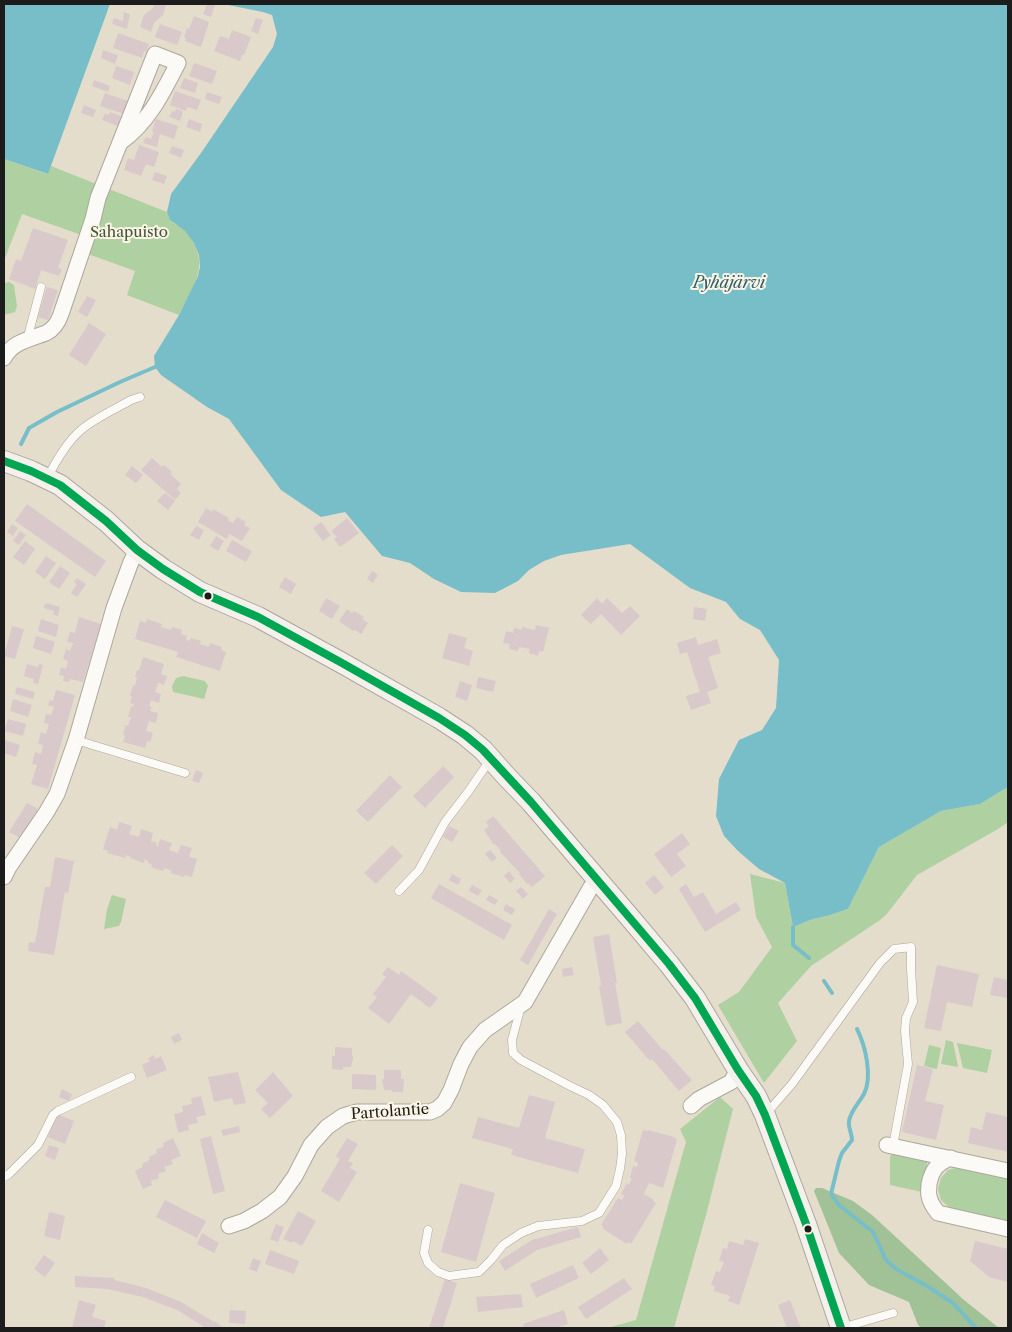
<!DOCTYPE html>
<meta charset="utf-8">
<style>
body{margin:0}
#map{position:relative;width:1012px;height:1332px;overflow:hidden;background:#e4ddcc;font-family:"Libre Caslon Text",serif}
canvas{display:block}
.frame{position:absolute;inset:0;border:5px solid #1c1c1c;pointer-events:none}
</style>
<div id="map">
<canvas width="1012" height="1332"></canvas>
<div class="frame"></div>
</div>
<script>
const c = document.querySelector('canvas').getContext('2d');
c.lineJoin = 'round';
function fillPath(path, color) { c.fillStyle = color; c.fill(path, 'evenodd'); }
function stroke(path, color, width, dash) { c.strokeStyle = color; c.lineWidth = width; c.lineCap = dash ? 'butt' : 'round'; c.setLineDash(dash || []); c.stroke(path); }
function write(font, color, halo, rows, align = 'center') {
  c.font = font + ' "Libre Caslon Text",serif'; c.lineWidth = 4; c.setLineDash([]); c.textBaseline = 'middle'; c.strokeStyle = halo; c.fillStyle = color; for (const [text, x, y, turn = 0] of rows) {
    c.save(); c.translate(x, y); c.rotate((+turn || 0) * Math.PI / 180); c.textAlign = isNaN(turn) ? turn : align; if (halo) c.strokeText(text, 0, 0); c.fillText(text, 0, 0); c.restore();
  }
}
const green = new Path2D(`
 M4,159L47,174L51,166L167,212C172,227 176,222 185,231C190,236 194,242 196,248C206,273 190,292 179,315L127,295L135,271L88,254L93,239L22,214L4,261Z
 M9,282L14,285L17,306L15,312L4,315V283Z
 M183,676L205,681L208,686L204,699L173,692L172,686L176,678Z
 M1008,787V822L998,829L917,875L886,915L880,920L811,966L778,1003L797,1041L764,1083L718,1005L739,992L772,947L756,917L750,874L785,883L793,927L813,919L827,916L848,909L879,847L941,811L980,804Z
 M112,895L126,899L121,922L119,926L104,929L107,909Z
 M946,1040L953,1042L958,1067L941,1064Z
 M957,1043L992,1050L987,1073L963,1068Z
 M929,1045L941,1048L937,1069L924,1066Z
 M720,1097L733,1109L706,1215L674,1328H607L636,1320L686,1142L680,1129Z
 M893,1152L928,1159L922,1192L890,1185V1157Z
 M959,1167L1008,1177V1221L950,1208L941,1200L938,1189L941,1178L948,1170Z`);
const forest = new Path2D(`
 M816,1188H822L853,1201L872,1215L964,1300L999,1328H921L918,1325L909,1302L869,1285L839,1253L814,1191Z`);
const water = new Path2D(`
 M4,4H110L48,174L4,159Z
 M223,4H1008V787L980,804L941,811L879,847L848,909L827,916L813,919L793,927L785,883L759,869L738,851L724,836L716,816L719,779L739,740L762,730L776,708L779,660L760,630L740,619L726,602L690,588L630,544L561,555L544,561L529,570L518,581L495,593L461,592L434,579L410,563L382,556L345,512L321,517L281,490L229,419L207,407L161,375L155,367L154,356L179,315L198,276L200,267L199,255L194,243L185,231L170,220L167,212L171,194L201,153L273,47L277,34L272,15L263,12Z`);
const stream = new Path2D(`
 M21,444L29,428L57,412L120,382L155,367
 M793,927V945L809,958
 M824,981L832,993
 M857,1029C865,1045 873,1076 864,1094C859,1103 851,1110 849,1121C848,1128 852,1133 852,1140L842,1153L839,1161L831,1194L839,1205L873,1232L886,1260L896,1269L927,1286L953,1303L976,1328`);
const building = new Path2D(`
 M154,4L166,5L163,15L154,23L151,32L140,27L144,15L153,8Z
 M207,4L215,5L211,17L203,14Z
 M124,12L130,14L127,29L112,24L114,18L123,21Z
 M194,16L209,22L201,47L185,41L186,38L184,37L187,28L189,29Z
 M256,18L263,20L258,34L251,31Z
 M160,24L182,32L177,45L155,37Z
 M232,30L251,37L244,55H242L240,61L214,51L220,36L229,39Z
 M118,33L149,44L146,52L144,51L142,58L113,48Z
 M103,50L118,55L115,64L101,58Z
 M194,63L217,71L212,84L189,76Z
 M116,66L134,72L130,85L112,78Z
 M184,78L198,83L195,93L180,88Z
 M94,80L110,86L108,92L92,86Z
 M175,91L201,100L197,110L187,107L186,111L170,105Z
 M207,92L222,97L219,104L205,99Z
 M105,93L128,101L124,114L100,106Z
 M84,105L96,110L93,117L81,113Z
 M176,109L183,111L180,121L169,117L172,111L175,112Z
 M110,112L121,116L118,126L102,120L105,113L109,115Z
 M156,119L178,126L174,139L160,134L157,147L143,143L146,137L151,139L154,132L152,131Z
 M189,119L202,124L200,132L186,127Z
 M139,145L159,152L154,167L146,164L141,176L124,170L128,158L134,160Z
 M172,146L184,150L181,158L169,153Z
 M155,172L167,176L164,184L152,180Z
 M33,228L68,240L58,268L62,269L59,276L41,270L35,289L9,279L16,259L21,261Z
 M47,287L58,290L48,320L38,317Z
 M87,296L96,300L87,317L78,312Z
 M89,323L106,334L86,366L69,355Z
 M152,458L162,467L164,465L172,472L170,474L181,484L177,489L181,493L175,500L141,470Z
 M132,466L143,475L136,483L125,475Z
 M165,493L175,501L168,510L157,501Z
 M27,504L106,561L95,577L15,521Z
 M206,508L212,512L213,509L229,518L228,520L233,523L237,517L246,522L244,525L250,528L242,541L229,534L227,539L198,522Z
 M347,518L359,533L340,547L334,539L337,537L331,531Z
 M321,522L331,535L323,541L313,528Z
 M12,524L18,528L13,536L7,532Z
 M196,526L204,530L199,540L190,535Z
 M20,531L26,535L19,545L13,541Z
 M216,536L224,541L218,551L210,546Z
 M232,540L252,551L246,562L226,551Z
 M25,541L35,549L24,565L13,557Z
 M46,556L56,563L45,579L35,572Z
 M60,566L70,573L59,589L49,582Z
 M372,571L378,575L373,583L367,579Z
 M285,577L296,584L291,594L279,587Z
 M77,578L86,584L77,597L71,593L77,584L74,582Z
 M326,598L340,606L332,619L319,611Z
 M597,598L602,604L607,598L622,613L630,606L640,616L621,635L601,614L591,624L581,615Z
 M45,603L60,607L58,616L53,615L54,611L44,608Z
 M694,607L707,609L705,621L693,619Z
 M347,609L352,613L354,611L364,617L362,619L368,623L361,634L355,630L353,631L339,621Z
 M79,617L101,624L83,682L70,679L69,682L63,681L64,676L59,675L61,667L66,669L68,661L63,659L66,649L70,651L73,643L67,642L70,632L75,633Z
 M41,619L59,625L56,637L38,631Z
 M147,619L162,624L161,627L171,630L172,627L182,630L181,634L187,636L186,639L190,641L191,638L201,641L200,644L209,647L210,643L222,647L221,650L226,652L220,671L176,657L178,652L135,639L140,621L146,623Z
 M536,625L549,628L543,652L539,651L538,656L529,653L530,649L519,647L518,651L509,649L510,644L503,643L506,631L513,633L514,628L522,630V627L535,630Z
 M12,626L24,629L15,659L4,656Z
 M449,633L467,638L464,648L473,651L469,666L442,658Z
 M36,636L55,642L51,654L33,648Z
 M696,637L698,645L717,639L721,653L708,657L718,688L707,692L711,703L691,710L686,696L700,692L687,652L680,654L677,643Z
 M143,657L164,664L161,674L167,676L164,685L158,683L155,692L161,694L159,703L151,700L149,706L152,707L150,711L158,713L156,723L149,721L146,731L153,733L150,742L147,741L145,748L123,742L125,736L123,734L126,725L128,726L131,717H128L131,706L133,707L134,704L130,703L132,696H130L133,685L135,686L137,677H135L137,670L139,671Z
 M27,664L38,667L39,664L43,665L38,684L33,683L34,679L24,676Z
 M478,677L496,681L493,692L476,688Z
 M460,681L472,685L467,701L455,697Z
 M17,687L35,692L33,699L15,694Z
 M56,690L75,695L48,789L31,784L37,765L32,764L35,752L41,754L43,745L38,744L41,732L46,734L49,724L44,723L46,714L51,715L54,707L48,705L50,700L53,701Z
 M13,699L32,705L28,717L10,711Z
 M8,719L26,724L23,736L4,731Z
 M4,740L20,745L16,757L4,753Z
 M443,766L454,777L425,808L413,796Z
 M196,770L203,773L199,783L192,781Z
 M390,775L402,787L368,822L356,811Z
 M27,803L38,809L20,838L9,832Z
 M493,816L545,876L532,887L528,883L527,884L519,874L520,873L500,852L501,851L495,844L494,845L484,830L489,826L486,822Z
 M119,822L132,826L129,834L139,837L141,829L153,833L151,841L157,843L156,846L158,847L160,839L172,843L169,850L178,853L181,845L192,848L189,857L197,859L192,877L185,875L184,877L171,873V870L164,868L163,871L151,867L152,864L148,863V861L145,859L144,863L130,858L131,857L126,855L125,858L107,853L108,851L103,849L110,827L117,830Z
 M449,826L459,831L452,842L443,837Z
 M682,833L690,844L677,854L686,866L671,877L654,854Z
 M392,845L403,856L376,884L364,873Z
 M490,850L497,858L492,862L485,854Z
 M55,857L74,861L68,893L65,892L54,955L28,951L29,942L35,943L45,887H50Z
 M509,871L515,879L510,883L504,876Z
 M452,874L461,879L458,885L449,880Z
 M654,875L664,887L655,895L645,883Z
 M439,884L512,925L504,940L431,898Z
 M686,884L694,897L703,892L716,914L736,902L741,910L705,932L679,889Z
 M472,885L482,890L478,896L469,891Z
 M521,887L528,894L523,899L516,891Z
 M489,895L498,900L495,905L486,900Z
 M506,904L515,909L512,915L503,910Z
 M549,909L557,914L528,965L520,960Z
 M609,934L617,983H615L622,1023L606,1026L599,986L601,985L593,937Z
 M937,965L979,974L972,1007L947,1002L941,1031L924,1028Z
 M388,967L399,975L401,971L438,998L430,1008L411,994L389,1024L368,1008L377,997L373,994L386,977L382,974Z
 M572,967L574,975L563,977L562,969Z
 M994,977L1008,980V998L990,995Z
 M638,1021L663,1050L664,1049L692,1080L679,1091L652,1059L650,1061L625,1032Z
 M179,1033L182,1040L174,1044L171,1037Z
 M335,1047L352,1048V1056H353V1061H352L351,1067H343V1070L332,1069V1056H335Z
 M154,1055L155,1059L161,1056L167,1070L147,1078L142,1065L150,1061L148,1058Z
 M917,1065L933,1069L925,1101L944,1105L936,1140L902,1132Z
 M384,1070H401V1079H404L403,1092H392V1090H384L382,1079H384Z
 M238,1072L246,1103L234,1105L232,1098L214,1102L208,1077Z
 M273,1072L293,1096L270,1118L261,1109L268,1103L255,1090Z
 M352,1074L376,1075V1090L352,1089Z
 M62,1089L72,1094L69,1101L59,1097Z
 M529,1095L555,1102L545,1138L585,1149L578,1173L511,1155L513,1149L472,1138L478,1117L519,1128Z
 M201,1096L206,1115L196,1117L198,1123L188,1125L189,1130L178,1133L174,1114L183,1112L182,1106L192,1104L191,1098Z
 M986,1112L1008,1117V1152L968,1143L971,1127L982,1130Z
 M57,1114L74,1121L65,1144L48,1137Z
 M239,1126L240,1132L223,1136L221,1130Z
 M643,1130L647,1131L648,1130L674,1137L677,1140L663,1188L649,1183L644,1194L654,1200L653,1201L656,1203L631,1244L628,1242L627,1244L603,1229L604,1228L601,1225L618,1198L622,1200L624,1196L621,1194L627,1183L629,1185L632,1178H630L633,1166L637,1167L638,1163L634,1161Z
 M211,1136L225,1191L213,1194L200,1139Z
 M173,1138L181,1156L171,1160L173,1164L164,1167L166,1171L158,1174L159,1178L151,1181L152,1185L143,1189L135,1171L143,1167L142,1164L150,1160L149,1157L157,1153L156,1150L164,1146L163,1143Z
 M347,1138L358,1144L348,1161L353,1163L350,1168L357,1172L339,1202L321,1191L340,1159L336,1156Z
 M49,1145L59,1148L55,1160L45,1156Z
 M460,1183L495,1193L476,1262L441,1252Z
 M165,1200L206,1221L197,1238L156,1217Z
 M298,1211L316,1221L302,1246L293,1241L292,1243L283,1239Z
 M49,1212L65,1216L60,1240L44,1236Z
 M276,1224L284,1227L278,1242L270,1239Z
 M578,1227L581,1237L537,1250L505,1271L499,1261L532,1240Z
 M202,1233L219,1243L214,1253L197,1244Z
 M745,1239L759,1243L739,1305L728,1301L730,1296L714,1291L715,1286L711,1285L716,1271L720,1272L724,1262L719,1261L723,1248L727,1249L729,1241L743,1245Z
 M975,1241L1008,1249V1282L989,1277L970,1261Z
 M600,1248L609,1260L591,1274L582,1263Z
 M270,1250L299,1261L294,1274L265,1264Z
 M44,1255L55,1263L45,1277L34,1269Z
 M253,1258L261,1261L257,1272L249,1269Z
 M573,1265L579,1278L536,1298L530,1284Z
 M75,1276L115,1278L114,1280L146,1288L181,1302L214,1322L215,1321L223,1328H206L177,1310L143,1297L107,1289L75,1287Z
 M624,1278L632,1289L586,1319L578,1307Z
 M445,1279L457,1283L443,1328H429Z
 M521,1294L523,1307L478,1312L476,1297Z
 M79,1300L96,1305L92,1317L106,1321L104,1328H72Z
 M790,1300L801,1328H787L778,1305Z
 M230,1310L246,1311L245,1324L229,1323Z
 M564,1310L568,1324L556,1328H524L523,1324Z`);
const lane = new Path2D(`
 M27,340L41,287
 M48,477C56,461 67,442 81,430C95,418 115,409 131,400L140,397
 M76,740L185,773
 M399,891L419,870L445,822L468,792L490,760
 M766,1114L792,1084L880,963L894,949L911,947V969L913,1002L906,1018L905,1031L908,1064L893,1146
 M4,1177L9,1174L38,1145L53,1115L58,1111L131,1077
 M428,1230L424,1253L428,1263L438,1272L449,1276L479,1272L491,1260L503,1245L521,1233L538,1226L582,1221L599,1213L616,1186L620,1169L622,1154L621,1135L617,1122L603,1105L589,1095L570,1086L521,1060L513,1053L512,1040L521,1006
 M841,1328L893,1313`);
const street = new Path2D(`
 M4,358C12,342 30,339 46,333C54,329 58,323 61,314L93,219L98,198L155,54L178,63C163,92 149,122 121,142
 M4,877L9,867L46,813L57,794L76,740L114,608L131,562L137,550
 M691,1106L699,1099L731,1082L738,1070
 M887,1145L1008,1171
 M951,1158C937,1163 932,1170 929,1184C929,1188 928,1192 929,1196C930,1202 934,1208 938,1213L1008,1229
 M229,1226L244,1221L262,1211L280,1197L295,1176L311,1145L327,1127L343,1116L357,1112H430L437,1109L444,1103L451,1090L461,1064L470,1047L485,1030L525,1002L591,887L599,882`);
const secondary = new Path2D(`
 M4,461L31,471L60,485L106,521L137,550L163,569L200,592L258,617L342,663L439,718L465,735L483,750L506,776L531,802L632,920L669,964L695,998L738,1070L756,1096L765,1115L806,1224L841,1328`);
const bus1 = new Path2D(`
 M4,461L31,471L60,485L106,521L137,550L163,569L200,592L258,617L342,663L439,718L465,735L483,750L531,802L669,964L695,998L738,1070L756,1096L765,1115L806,1224L841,1328`);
const markers = [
 [208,596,4.5,"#1c1c1c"],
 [808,1229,4.5,"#1c1c1c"]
];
const parkNames = [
 ["Sahapuisto",129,233]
];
const streetNames = [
 ["Partolantie",390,1112,-4]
];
const waterNames = [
 ["Pyhäjärvi",729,283]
];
fillPath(green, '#afd0a1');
fillPath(forest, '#a1c197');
fillPath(water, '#78bec9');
stroke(stream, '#78bec9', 4);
fillPath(building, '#d9c9cb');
stroke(lane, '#aca79d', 9);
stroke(street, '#aca79d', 17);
stroke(secondary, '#aca79d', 22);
stroke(lane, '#fbfaf7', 8);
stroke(street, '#fbfaf7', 15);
stroke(secondary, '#f4f1ec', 20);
stroke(bus1, '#00a651', 8);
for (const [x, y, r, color] of markers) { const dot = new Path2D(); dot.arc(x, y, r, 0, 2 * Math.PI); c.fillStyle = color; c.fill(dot); stroke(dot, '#fcf5e5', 2); }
write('15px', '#40573e', '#fcf5e5', parkNames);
write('15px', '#1c1c1c', '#fcf5e5', streetNames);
write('italic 16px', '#305f69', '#fcf5e5', waterNames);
</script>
